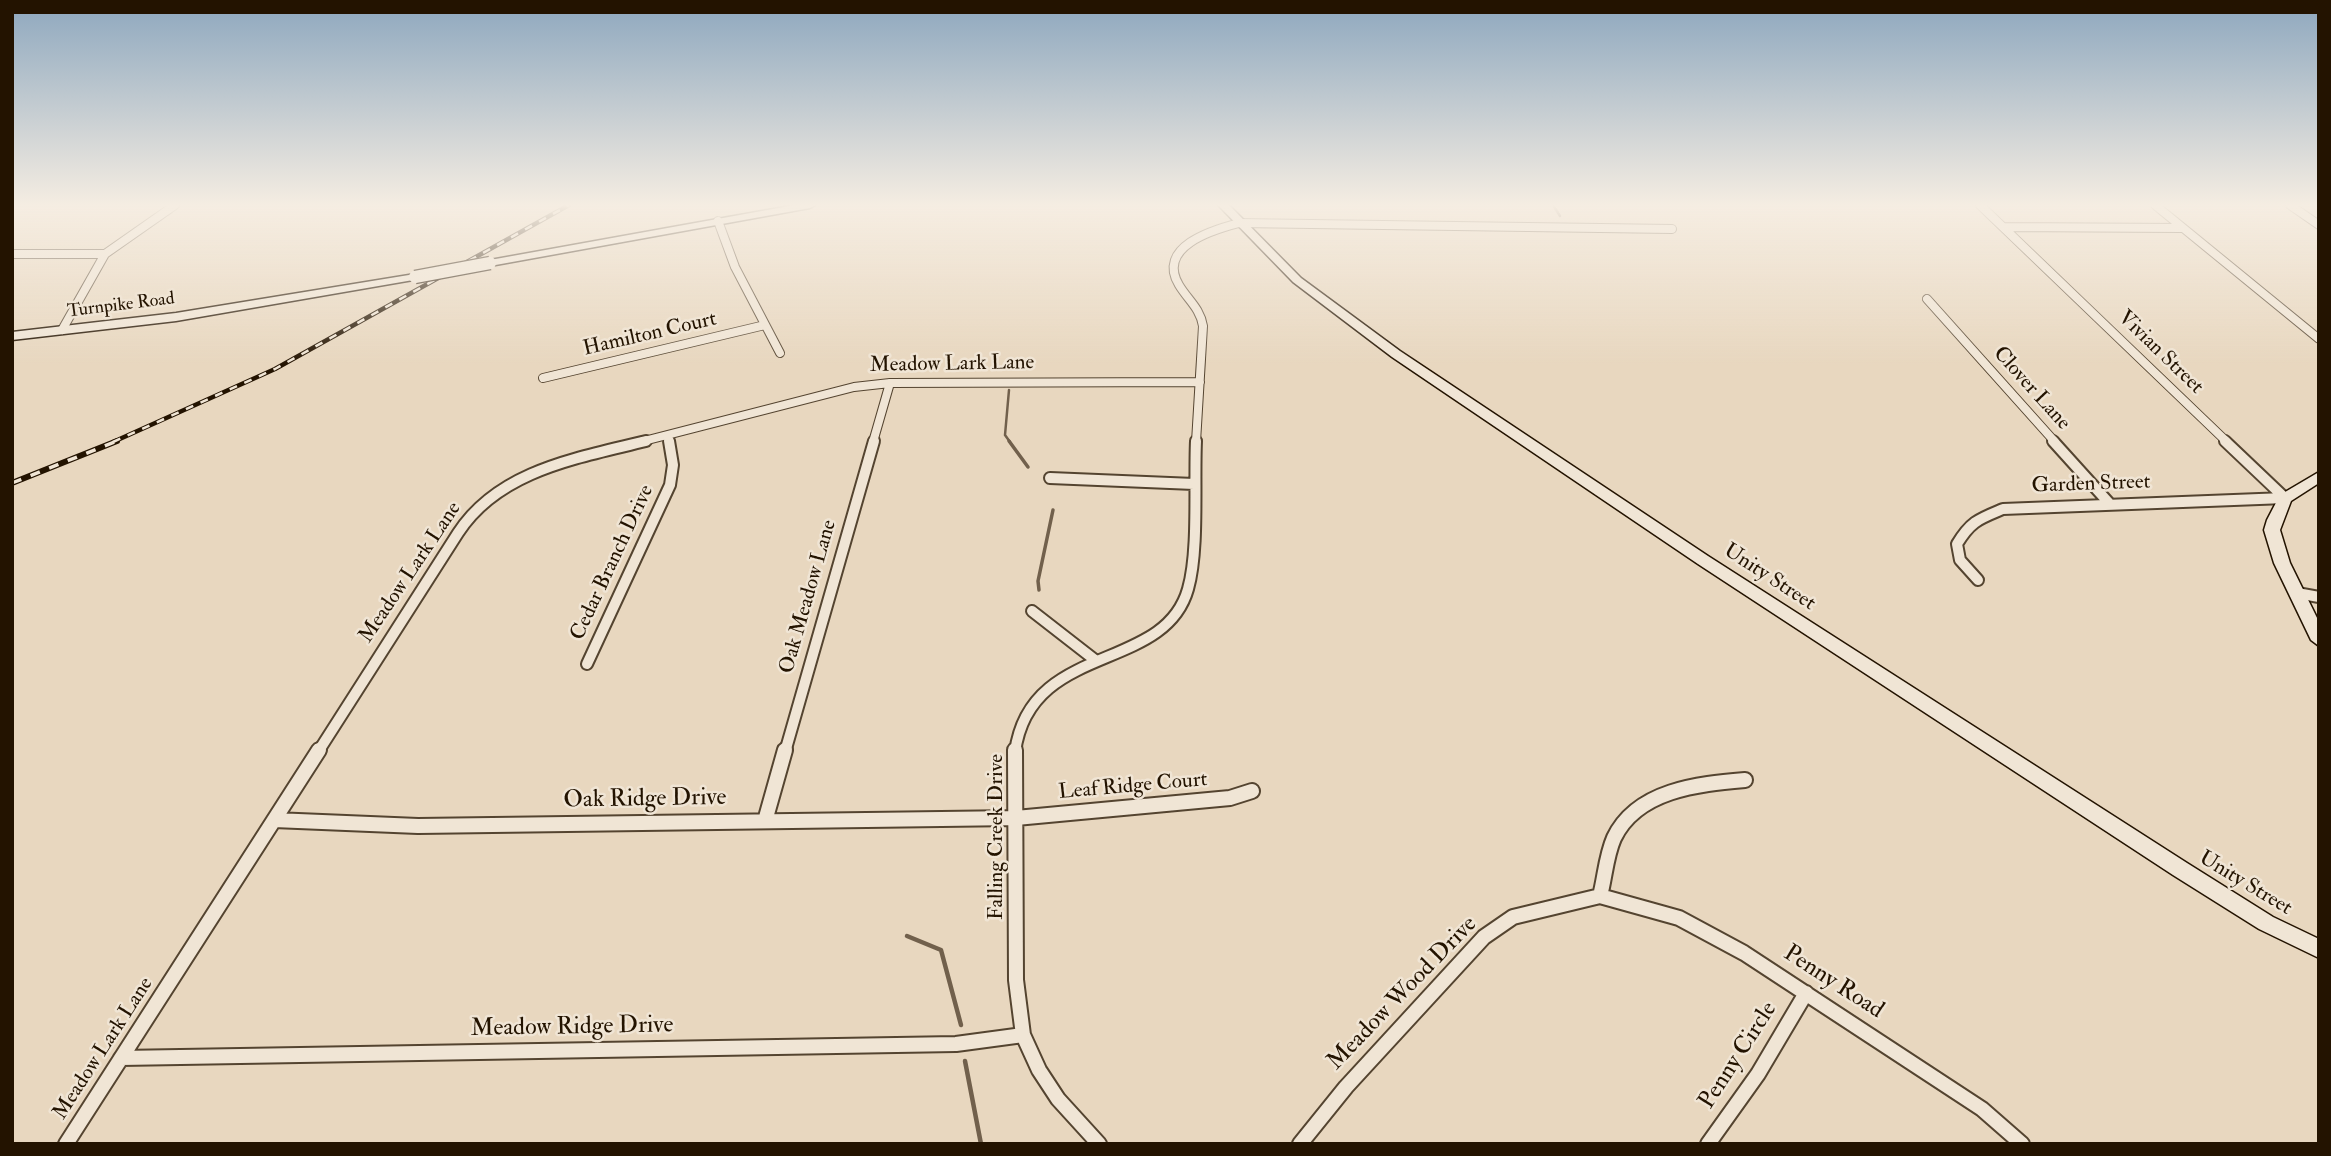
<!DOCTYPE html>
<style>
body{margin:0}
#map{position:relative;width:2331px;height:1156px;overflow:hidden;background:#e8d7bf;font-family:"IM FELL Double Pica",serif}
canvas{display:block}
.frame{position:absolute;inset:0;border:14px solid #231300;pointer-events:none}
</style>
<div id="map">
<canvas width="2331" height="1156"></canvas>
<div class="frame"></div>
</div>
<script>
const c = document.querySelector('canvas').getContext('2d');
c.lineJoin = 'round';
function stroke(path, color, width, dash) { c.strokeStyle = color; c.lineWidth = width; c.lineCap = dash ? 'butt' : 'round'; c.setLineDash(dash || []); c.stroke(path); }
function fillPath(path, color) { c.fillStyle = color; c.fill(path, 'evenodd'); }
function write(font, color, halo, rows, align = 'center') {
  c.font = font + ' "IM FELL Double Pica",serif'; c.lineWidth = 5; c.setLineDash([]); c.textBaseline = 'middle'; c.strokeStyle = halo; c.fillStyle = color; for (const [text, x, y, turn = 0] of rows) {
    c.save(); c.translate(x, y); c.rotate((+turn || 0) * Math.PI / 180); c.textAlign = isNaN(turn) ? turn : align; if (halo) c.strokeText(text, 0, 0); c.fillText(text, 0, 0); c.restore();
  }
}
const streamFar2 = new Path2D(`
 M1553,205L1560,216
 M1009,390L1005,435L1010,442`);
const streamFar1 = new Path2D(`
 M1009,441L1028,467
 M1039,590L1038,581L1053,510`);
const stream = new Path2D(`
 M907,936L941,950L961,1025
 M965,1061L981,1144`);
const streetFar2 = new Path2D(`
 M1980,205L2227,442
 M2155,205L2319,339
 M2290,205L2319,225
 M718,221L735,267L780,353
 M2004,227L2181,228
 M12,254H105
 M1927,299L2055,442
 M62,330L105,254L175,205
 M543,378L765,325
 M668,435L669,442
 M640,442L854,387L890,383L1200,382
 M873,442L890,383
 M1196,442L1203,326C1200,308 1188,300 1179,285C1156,247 1212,230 1239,223L1672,229`);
const streetFar1 = new Path2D(`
 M2053,441L2109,503
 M2225,441L2285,498
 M1050,478L1194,484
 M1978,580L1960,560L1957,544C1971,521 1979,519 2003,509L2285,498
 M2297,593L2319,597
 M1032,611L1095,660
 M587,664L670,485L673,465L669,441
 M318,752L458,533C499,470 578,458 646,441
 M785,752L874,441
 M1015,752C1030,641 1164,674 1188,589C1199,551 1194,483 1196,441`);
const street = new Path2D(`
 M1015,750L1016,980L1023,1035L1039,1070L1058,1099L1099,1144
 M274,820L418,826L1016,818L1230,798L1252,791
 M765,821L785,750
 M1600,896C1605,877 1606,856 1614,838C1637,790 1698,784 1745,780
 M121,1058L956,1044L1023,1035
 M66,1144L319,750
 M1300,1144L1346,1087L1484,937L1513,917L1600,896L1679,918L1744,953L1982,1109L2022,1144
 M1708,1144L1758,1074L1806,993`);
const secondary = new Path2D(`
 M795,205H815L810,208L490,266L484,263L490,260Z
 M1218,205H1229L1301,278L1400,351L1708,556L2187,863L2273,917L2319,939V958L2259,929L2173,875L1698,564L1392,357L1293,282Z
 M415,274L419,275V279L176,321L12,340V332L176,313Z
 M2319,472V483L2291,501L2280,530L2290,563L2319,622V646L2311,640L2274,563L2264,530L2267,520L2280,495Z`);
const railFar1 = new Path2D(`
 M113,442L275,369L569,205`);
const rail = new Path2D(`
 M12,483L117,441`);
const secondaryBridge = new Path2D(`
 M415,277L490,263`);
const farStreetnames = [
 ["Turnpike Road",121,306,-7]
];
const streetNames = [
 ["Hamilton Court",650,335,-13],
 ["Vivian Street",2160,353,44],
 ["Meadow Lark Lane",952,365,-1],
 ["Clover Lane",2031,389,48],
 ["Garden Street",2091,485,-2],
 ["Cedar Branch Drive",613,563,-65],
 ["Meadow Lark Lane",411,573,-56],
 ["Unity Street",1769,578,33],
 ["Oak Meadow Lane",809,597,-74],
 ["Leaf Ridge Court",1133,787,-5],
 ["Falling Creek Drive",997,837,-90],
 ["Unity Street",2245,884,31],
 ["Meadow Lark Lane",104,1049,-57]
];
const nearStreetnames = [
 ["Oak Ridge Drive",645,800,-1],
 ["Penny Road",1833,983,33],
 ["Meadow Wood Drive",1403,994,-46],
 ["Meadow Ridge Drive",572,1028,-1],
 ["Penny Circle",1739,1056,-57]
];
stroke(streamFar2, '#71604c', 2.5);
stroke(streamFar1, '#71604c', 3.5);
stroke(stream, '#71604c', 4.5);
stroke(streetFar2, '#544430', 10);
stroke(streetFar1, '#544430', 14);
stroke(street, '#544430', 18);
stroke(secondary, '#231300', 3);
stroke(streetFar2, '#f0e5d5', 8);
stroke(streetFar1, '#f0e5d5', 10);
stroke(street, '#f0e5d5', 14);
fillPath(secondary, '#f0e5d5');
stroke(railFar1, '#231300', 4.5);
stroke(rail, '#231300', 6);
stroke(railFar1, '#f0e5d5', 2.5, [8]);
stroke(rail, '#f0e5d5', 3.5, [10]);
stroke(secondaryBridge, '#231300', 15, []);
stroke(secondaryBridge, '#f0e5d5', 12);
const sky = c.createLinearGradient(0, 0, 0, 366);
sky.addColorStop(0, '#8da7be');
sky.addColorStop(0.56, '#f5ede2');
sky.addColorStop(1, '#f5ede200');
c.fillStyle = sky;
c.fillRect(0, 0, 2331, 366);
write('18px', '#231300', '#f0e5d5', farStreetnames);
write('21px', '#231300', '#f0e5d5', streetNames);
write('24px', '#231300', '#f0e5d5', nearStreetnames);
</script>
